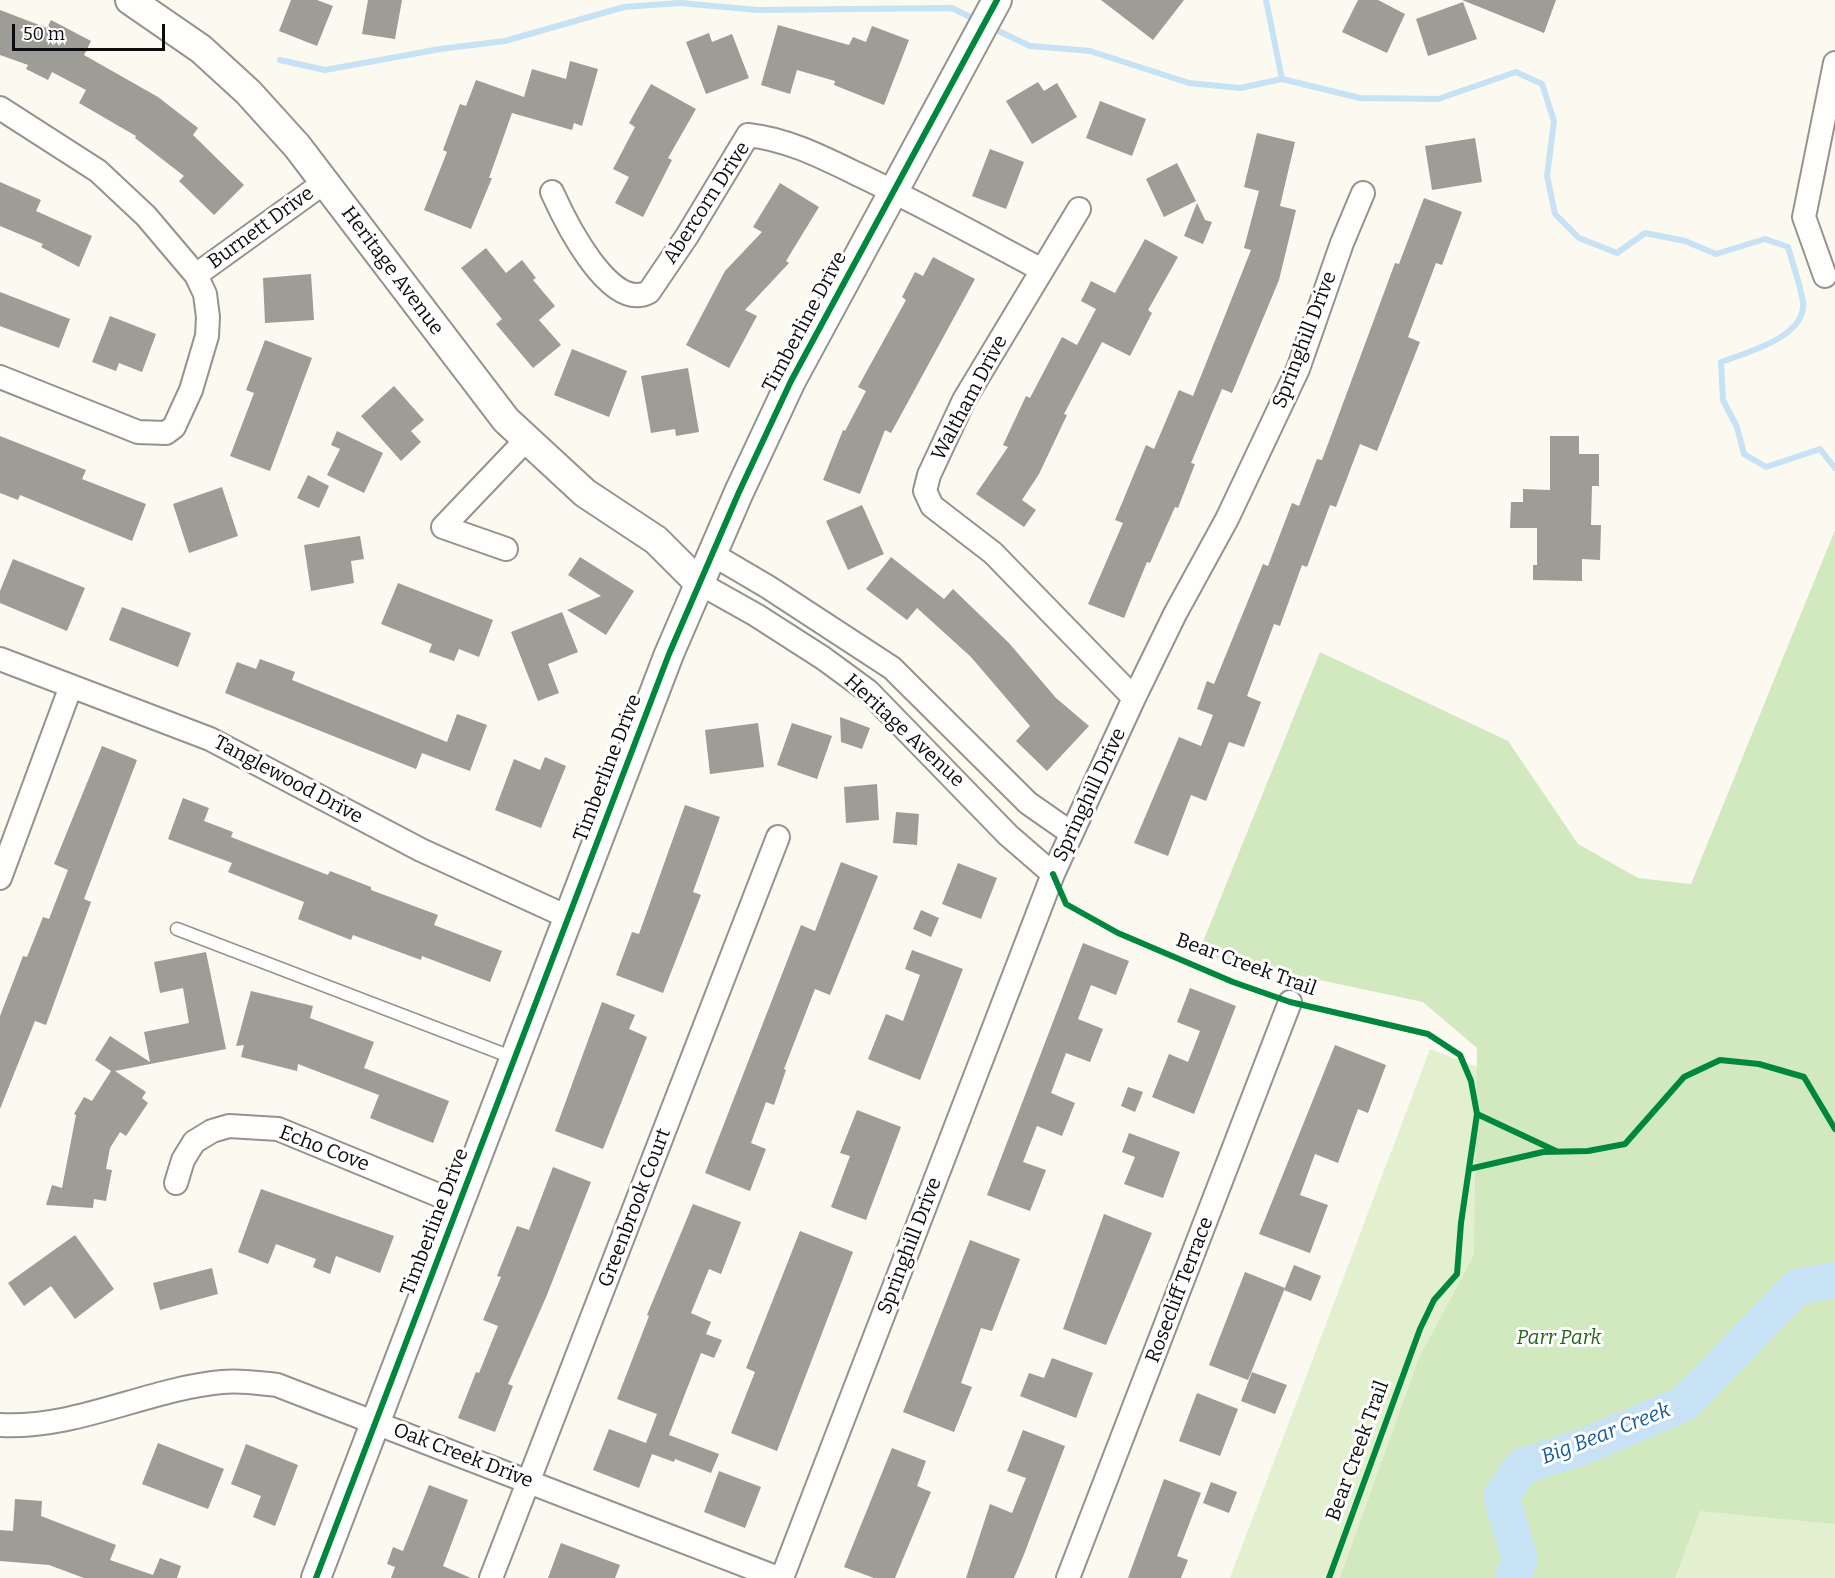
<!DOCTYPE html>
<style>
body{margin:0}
#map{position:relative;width:1835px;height:1578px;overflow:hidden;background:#fbf9f0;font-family:Bitter,serif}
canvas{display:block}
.scale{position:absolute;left:12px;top:24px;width:153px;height:27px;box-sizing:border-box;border:3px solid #0c0c0c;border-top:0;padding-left:8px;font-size:18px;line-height:21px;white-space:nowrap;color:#0c0c0c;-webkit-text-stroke:4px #fff;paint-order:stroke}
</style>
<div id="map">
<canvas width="1835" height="1578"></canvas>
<div class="scale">50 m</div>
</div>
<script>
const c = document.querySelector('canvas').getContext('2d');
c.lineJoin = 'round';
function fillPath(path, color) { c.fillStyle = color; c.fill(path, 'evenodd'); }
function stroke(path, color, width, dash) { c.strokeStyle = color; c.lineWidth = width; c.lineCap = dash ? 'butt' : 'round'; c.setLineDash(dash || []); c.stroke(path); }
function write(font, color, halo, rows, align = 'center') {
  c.font = font + ' Bitter,serif'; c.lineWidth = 6; c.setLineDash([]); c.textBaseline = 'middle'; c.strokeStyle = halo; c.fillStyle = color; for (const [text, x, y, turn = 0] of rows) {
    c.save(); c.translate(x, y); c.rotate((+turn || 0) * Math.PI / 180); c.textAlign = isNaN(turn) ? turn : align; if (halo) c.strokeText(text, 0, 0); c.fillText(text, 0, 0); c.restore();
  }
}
const green = new Path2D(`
 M1430,1049L1835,1204V1578H1230Z`);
const forest = new Path2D(`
 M1835,530V1524L1700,1511L1675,1578H1340L1419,1358L1474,1255L1477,1048L1423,1002L1198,954L1320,652L1508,741L1578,844L1638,878L1691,884Z`);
const stream = new Path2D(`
 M1266,0L1282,79L1360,98L1438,99L1516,72L1542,84L1554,121L1547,176L1555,214L1579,238L1617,253L1645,233L1685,241L1716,254L1765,239L1788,247C1793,265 1800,284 1803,302C1807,337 1745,353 1721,362L1723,400L1737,427L1744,454L1766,467L1820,449L1835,468
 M990,27L1030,46L1090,51L1189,83L1240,88L1282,79
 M280,60L325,70L440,49L505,41L624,7L680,3L757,10L952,8L978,21`);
const river = new Path2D(`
 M1513,1578L1520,1558L1501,1497L1522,1466L1583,1447L1685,1403L1797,1287L1835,1280`);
const building = new Path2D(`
 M291,0H317L333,6L317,46L279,31Z
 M368,0H402L395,39L362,34Z
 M1101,0H1184L1153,40Z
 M1358,0H1378L1405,14L1387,53L1342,32Z
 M1462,0H1556L1544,33Z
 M1463,2L1477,39L1428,56L1416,19Z
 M0,10L47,28L51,20L91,41L84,55L158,97L198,128L193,135L244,185L214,215L179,181L184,176L135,138L136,136L79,103L86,90L52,72L48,80L26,69L28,65L0,55Z
 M778,25L849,45L853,37L866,42L872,26L909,40L884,105L834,85L835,81L797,70L790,94L761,85Z
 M709,33L712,42L732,34L749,78L706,94L686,42Z
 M570,61L598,69L582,126L574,123L572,130L512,113L489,178H492L471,229L424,210L447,152L443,150L460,104L466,106L476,80L524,97L532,69L566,79Z
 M1038,82L1044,91L1057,83L1077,117L1032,144L1006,101Z
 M651,84L696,109L668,158L672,160L643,217L615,203L629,177L613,169L635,127L629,123Z
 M1100,101L1146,119L1132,156L1086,138Z
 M1257,133L1295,142L1280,206L1296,210L1279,280L1232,393L1222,389L1191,463L1195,464L1178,508L1175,507L1150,563L1147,562L1124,618L1088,604L1123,523L1115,520L1146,445L1154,449L1179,390L1193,396L1251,250L1244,248L1259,191L1244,187Z
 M1475,138L1482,182L1432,190L1425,146Z
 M990,149L1024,162L1006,209L972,196Z
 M1177,163L1196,201L1164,217L1146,179Z
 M0,182L41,200L36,211L92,236L79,267L41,247L43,244L0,226Z
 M780,183L819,207L786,261L789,263L745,310L757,316L729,368L686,345L725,271L762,232L753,227Z
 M1424,198L1462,212L1442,265L1436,263L1408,337L1420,342L1377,451L1360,444L1336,507L1330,505L1307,567L1302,565L1280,626L1274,624L1247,696L1261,702L1244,747L1229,742L1206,801L1191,795L1168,856L1134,843L1179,737L1201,746L1213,715L1197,709L1207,681L1214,684L1263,564L1268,566L1292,503L1299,506L1317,459L1322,460L1395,263L1399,264Z
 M1197,203L1205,220L1212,222L1203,244L1184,236Z
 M1145,239L1178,257L1148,310L1152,313L1130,356L1102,342L1064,414L1067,415L1039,474L1022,500L1036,510L1024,527L976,494L1008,447L1003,445L1026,396L1030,398L1062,337L1077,345L1096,309L1081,301L1091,281L1115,293Z
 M486,248L506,273L522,260L536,278L533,280L555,306L539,320L561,345L533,368L496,324L502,319L461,268Z
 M933,257L975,279L891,433L885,430L860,494L823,480L843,430L845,431L866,391L858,387L906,300L902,297L915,272L923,276Z
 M311,274L314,320L265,323L263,278Z
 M0,292L70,319L59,348L0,326Z
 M110,316L156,334L142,372L119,363L116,371L92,362Z
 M265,340L312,358L270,471L230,456L254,393L246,390Z
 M572,349L627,371L609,417L554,395Z
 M688,368L699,432L676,436L675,429L651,433L641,376Z
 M394,386L424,420L411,431L421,442L401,461L361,416Z
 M337,431L383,453L364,493L327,475L340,449L331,445Z
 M0,436L86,470L82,479L146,504L132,541L20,495L18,500L0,493Z
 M1550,436H1579V454H1599V486H1592L1591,525H1601L1600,560L1582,559V581L1533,580V565H1537V528H1510L1511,502H1523V489L1550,490Z
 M308,475L329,486L319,508L297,498Z
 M222,487L238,536L189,553L173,504Z
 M862,505L884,554L848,570L826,521Z
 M360,536L364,559L351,561L354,583L311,591L304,545Z
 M580,557L634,591L606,635L567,610L601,596L568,575Z
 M891,557L944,599L953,589L1009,643L1056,698L1089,726L1047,771L1016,741L1030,726L971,657L917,608L907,620L866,589Z
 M13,559L85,588L67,631L0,603V591Z
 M398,583L493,620L479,657L459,649L454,661L429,652L432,644L381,624Z
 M122,607L191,633L178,667L109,640Z
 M562,612L578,652L548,664L559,693L538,701L511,632Z
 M260,659L295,672L292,680L447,742L457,714L487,725L470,771L422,753L416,769L225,693L237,662L256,669Z
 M840,717L870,728L862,749L841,742Z
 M758,723L764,767L710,774L705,730Z
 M792,723L832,736L817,779L777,765Z
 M102,746L137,760L84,899L91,902L46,1025L35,1021L0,1109V1016L23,956L27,957L43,917L49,919L68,870L54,864Z
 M545,757L566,766L541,828L495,810L514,759L540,770Z
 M877,784L879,820L846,823L844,787Z
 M183,798L209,808L204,821L233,832L231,837L328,875L330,871L371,887V890L438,915L434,925L502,951L490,982L422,956L421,960L353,935L351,940L298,919L304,902L228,872L232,863L168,839Z
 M685,805L720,817L693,892L701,895L663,993L616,975L632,932L639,934Z
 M896,812L919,814L917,845L893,843Z
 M841,862L878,876L830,995L815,989L784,1069L786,1070L774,1105L766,1102L751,1143L766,1149L750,1191L705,1173L801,925L815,931Z
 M958,863L997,878L981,919L942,904Z
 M921,910L939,918L931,937L913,929Z
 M1083,943L1129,961L1116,995L1091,985L1078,1019L1103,1029L1090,1062L1066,1053L1051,1093L1075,1103L1062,1136L1037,1126L1023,1162L1046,1170L1030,1211L987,1195Z
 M912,950L963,969L920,1080L868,1059L886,1014L903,1021L920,975L905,969Z
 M206,952L226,1049L115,1071L146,1092L142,1098L148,1103L126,1136L120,1132L110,1148L106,1169L112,1170L106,1201L94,1199L93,1208L46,1205L52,1185L62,1188L76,1115L74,1114L84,1097L92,1101L111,1071L95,1060L110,1036L150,1062L144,1032L189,1023L183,988L160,993L154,962Z
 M1190,988L1236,1006L1194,1114L1152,1097L1169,1054L1188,1062L1200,1031L1177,1022Z
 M251,991L313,1006L310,1018L374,1042L364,1068L449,1101L433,1143L370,1118L379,1095L298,1064L297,1071L241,1057L244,1045L236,1046Z
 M602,1002L635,1015L629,1029L647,1037L603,1149L555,1131Z
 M1335,1045L1386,1065L1368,1113L1358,1109L1338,1163L1315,1154L1300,1195L1328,1205L1310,1253L1259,1234Z
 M1128,1087L1143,1092L1135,1112L1121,1106Z
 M857,1110L901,1127L866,1220L831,1207L850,1156L840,1153Z
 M1129,1133L1180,1152L1163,1198L1124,1184L1135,1157L1122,1152Z
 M553,1167L591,1182L547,1295L508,1384L513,1386L495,1432L458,1418L476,1372L479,1373L498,1326L483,1320L501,1277L497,1276L517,1226L529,1230Z
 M261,1189L394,1236L380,1273L336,1256L330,1274L313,1267L316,1259L276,1244L268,1264L238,1252Z
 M693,1204L741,1222L721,1274L709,1269L691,1313L711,1322L706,1334L722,1340L714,1358L701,1353L669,1435L719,1454L711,1473L675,1459L674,1462L652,1454L639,1488L593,1470L609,1429L646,1443L657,1414L617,1399L649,1316L647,1315Z
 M1104,1214L1152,1233L1106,1345L1063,1329Z
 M800,1231L853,1252L777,1451L731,1433L755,1372L746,1368Z
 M75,1235L114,1289L75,1319L51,1286L24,1306L8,1283Z
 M970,1240L1020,1259L992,1331L981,1328L961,1383L972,1387L954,1432L903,1412Z
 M1294,1265L1321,1276L1311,1301L1284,1290Z
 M212,1268L218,1294L160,1310L153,1283Z
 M1245,1272L1285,1288L1248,1380L1209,1365Z
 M1052,1358L1093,1373L1076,1418L1020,1396L1029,1373L1044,1378Z
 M1252,1372L1287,1385L1275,1414L1241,1401Z
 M1197,1393L1238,1409L1220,1456L1179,1441Z
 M1023,1430L1065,1446L1023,1557L1014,1578H966L990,1504L1012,1513L1026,1478L1007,1471Z
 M158,1443L224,1469L208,1509L142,1484Z
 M246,1444L298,1465L275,1526L253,1517L261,1496L231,1484Z
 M892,1448L926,1461L917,1486L931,1492L895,1578H874L844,1567Z
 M719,1471L761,1487L745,1528L704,1512Z
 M1164,1479L1201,1493L1177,1556L1188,1560L1181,1578H1128Z
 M1211,1482L1237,1492L1229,1513L1203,1503Z
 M429,1485L468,1500L443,1566L471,1578H391L395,1567L387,1564L393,1547L403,1551Z
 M15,1499L42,1501L41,1516L116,1545L110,1560L153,1575L160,1558L181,1566L177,1578H84L49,1565L0,1561V1530L13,1531Z
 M561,1543L620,1565L615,1578H548Z`);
const service = new Path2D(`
 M177,929L514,1058`);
const minor = new Path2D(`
 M0,108L98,171L146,216L196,275L205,294L208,317L207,336L191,390L174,427L166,433L138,432L0,377
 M552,192C565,221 610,313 649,292L687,236L748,135C786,139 820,156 855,173C919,203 980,237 1042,270
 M1079,209L964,400L929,475L925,491L932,506L993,553L1134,698
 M196,275L325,182
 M1825,276L1804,217L1835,63
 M506,549L443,527L526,440
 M712,554L768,587L892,668L1028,803L1071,833
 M699,583L756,615L823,658L868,691L1008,835L1053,874
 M0,659L210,739L421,850L570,918
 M0,878L71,686
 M176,1183L183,1160L194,1142L212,1131L229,1126L278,1129L460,1204
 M0,1425C77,1429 147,1389 222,1382C240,1380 259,1383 277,1385L778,1578
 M491,1578L778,837
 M782,1578L1053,874L1134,698L1175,614L1227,519L1298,369L1342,243L1363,193
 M1068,1578L1290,1002`);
const tertiary = new Path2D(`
 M130,0L201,49L248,92L297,146L506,420L585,493L656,540L699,583
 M316,1578L669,654L739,492L791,381L997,0`);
const cycleway = new Path2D(`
 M1053,874L1066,904L1118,933L1233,982L1290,1002L1428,1034L1460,1055L1471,1081L1477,1114L1461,1223L1457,1274L1434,1300L1420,1329L1329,1578
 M1477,1114L1556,1151
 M1469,1169L1543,1152L1588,1151L1625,1144L1684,1077L1720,1060L1759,1064L1804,1077L1835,1129
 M316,1578L669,654L739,492L791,381L997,0`);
const streetNames = [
 ["Abercorn Drive",707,203,-57],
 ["Burnett Drive",261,228,-36],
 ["Heritage Avenue",392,271,53],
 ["Timberline Drive",805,322,-62],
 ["Springhill Drive",1305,340,-69],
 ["Waltham Drive",970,398,-62],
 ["Heritage Avenue",904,731,43],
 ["Timberline Drive",608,768,-69],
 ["Tanglewood Drive",288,780,28],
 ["Springhill Drive",1090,795,-65],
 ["Bear Creek Trail",1246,965,20],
 ["Echo Cove",324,1149,21],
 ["Greenbrook Court",635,1208,-69],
 ["Timberline Drive",435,1222,-69],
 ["Springhill Drive",910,1246,-69],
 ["Rosecliff Terrace",1180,1290,-69],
 ["Bear Creek Trail",1358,1451,-70],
 ["Oak Creek Drive",463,1456,21]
];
const parkNames = [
 ["Parr Park",1559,1338]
];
const waterNames = [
 ["Big Bear Creek",1606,1434,-21]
];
fillPath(green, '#e2f0d0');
fillPath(forest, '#d2e8be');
stroke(stream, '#c7e2f4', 6);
stroke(river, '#c7e2f4', 36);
fillPath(building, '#9e9c96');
stroke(service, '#94938f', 15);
stroke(minor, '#94938f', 26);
stroke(tertiary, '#94938f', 32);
stroke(service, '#fefefd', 12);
stroke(minor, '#fefefd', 22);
stroke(tertiary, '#fefefd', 28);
stroke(cycleway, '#00873e', 6);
write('20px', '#0c0c0c', '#fff', streetNames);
write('italic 20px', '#28641d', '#fff', parkNames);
write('italic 21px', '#165b9e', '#fff', waterNames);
</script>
